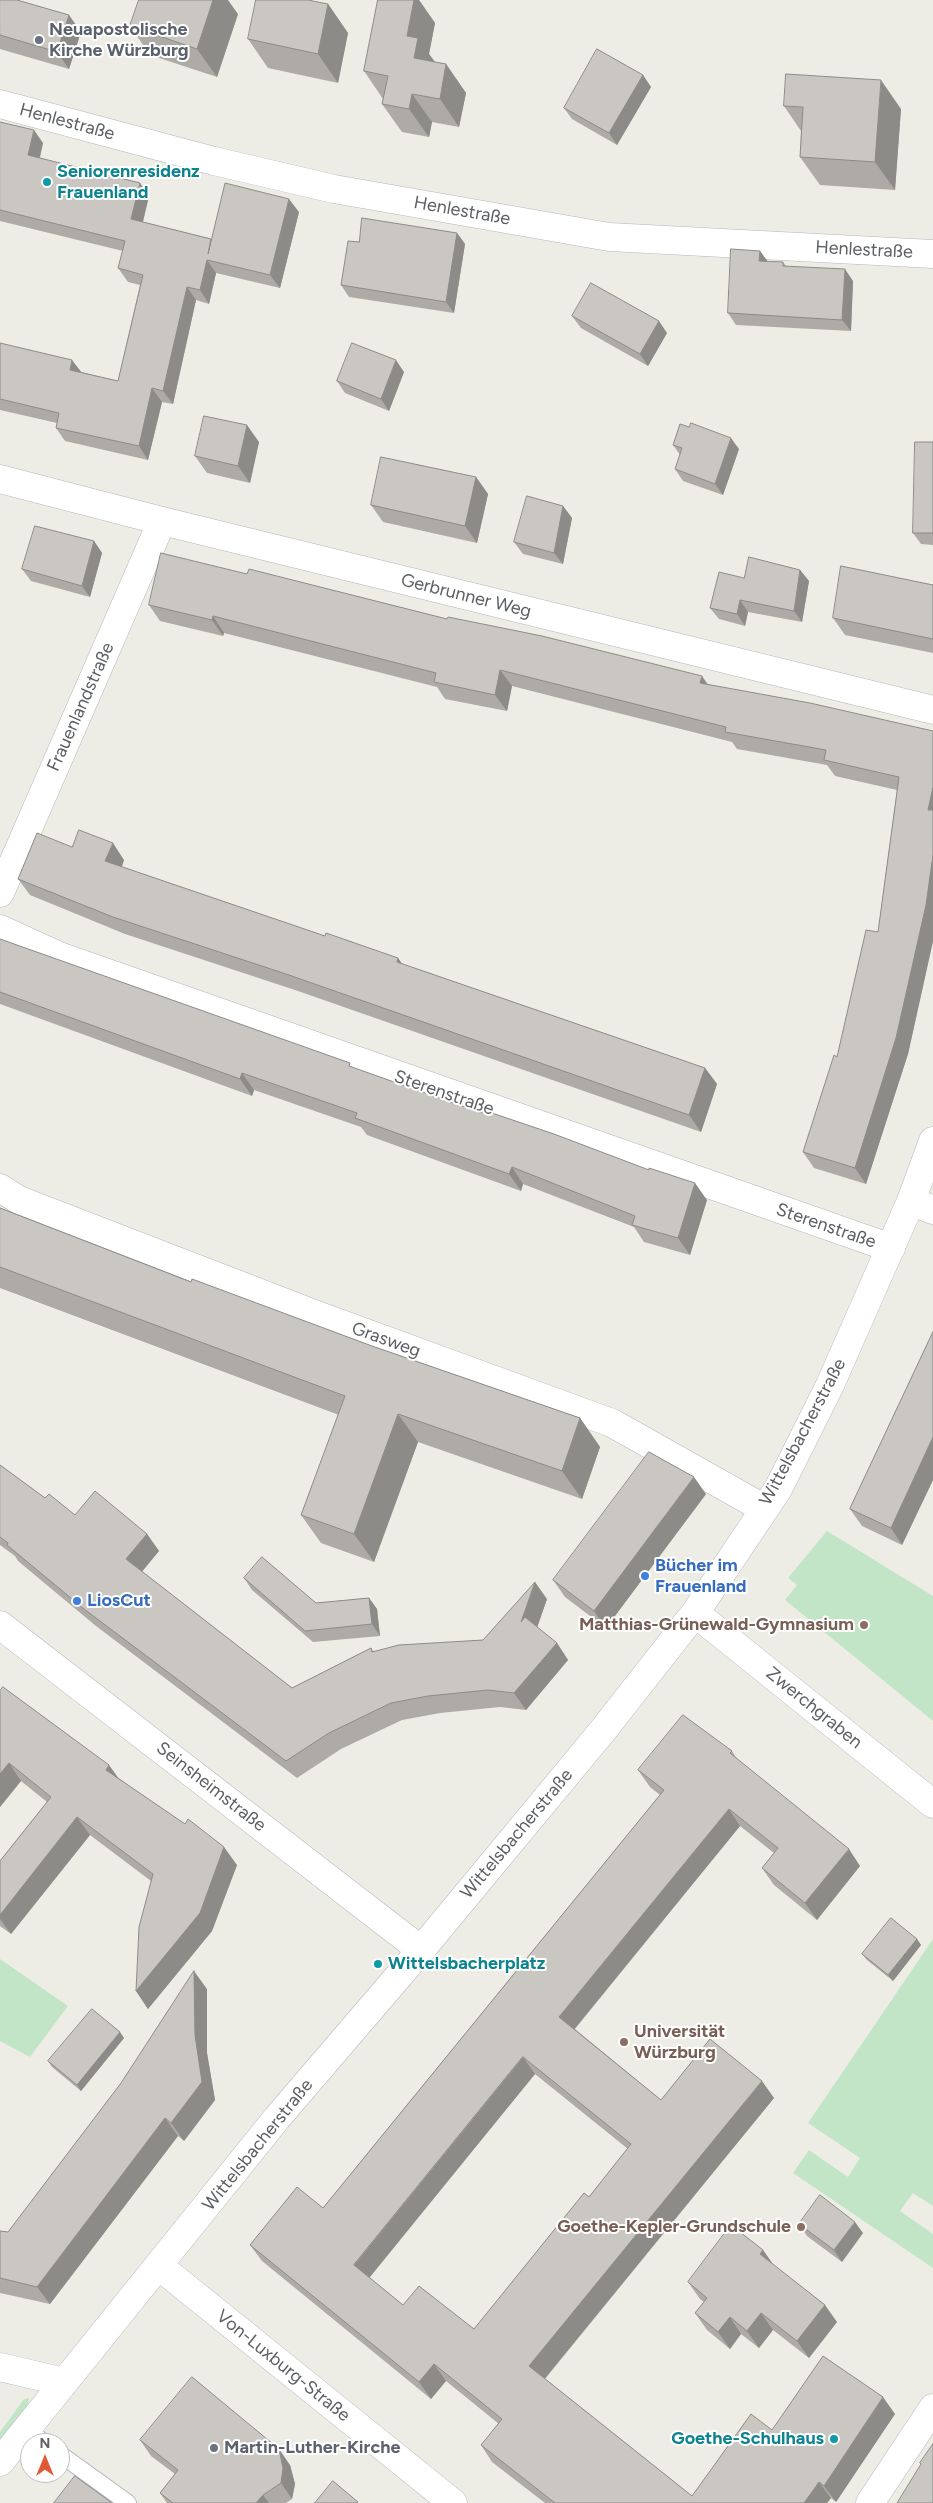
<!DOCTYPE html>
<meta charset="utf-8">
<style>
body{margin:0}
#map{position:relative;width:933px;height:2503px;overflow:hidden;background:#eeede5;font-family:Figtree,sans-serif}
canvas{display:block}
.north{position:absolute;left:20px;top:2433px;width:50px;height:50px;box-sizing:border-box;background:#fff;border:1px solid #bebfc1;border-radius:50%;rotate:0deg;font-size:14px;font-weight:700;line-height:20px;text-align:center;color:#5c5f64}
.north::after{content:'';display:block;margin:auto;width:18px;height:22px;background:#e15a38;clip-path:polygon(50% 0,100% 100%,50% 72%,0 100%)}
</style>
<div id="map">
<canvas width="933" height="2503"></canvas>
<div class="north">N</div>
</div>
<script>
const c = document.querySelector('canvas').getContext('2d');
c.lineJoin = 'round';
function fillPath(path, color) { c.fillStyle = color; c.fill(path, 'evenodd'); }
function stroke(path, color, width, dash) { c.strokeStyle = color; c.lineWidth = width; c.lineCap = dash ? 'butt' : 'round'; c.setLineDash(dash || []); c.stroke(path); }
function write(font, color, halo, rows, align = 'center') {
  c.font = font + ' Figtree,sans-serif'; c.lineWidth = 4; c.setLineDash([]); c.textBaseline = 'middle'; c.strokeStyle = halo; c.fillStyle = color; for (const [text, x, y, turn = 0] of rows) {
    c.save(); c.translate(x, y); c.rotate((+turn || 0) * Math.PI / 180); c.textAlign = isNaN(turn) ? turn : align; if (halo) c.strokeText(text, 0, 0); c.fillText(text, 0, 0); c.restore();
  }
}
const green = new Path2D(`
 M827,1531L933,1596V1721L785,1600L797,1585L788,1578Z
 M933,1939V2206L913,2193L900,2211L933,2234V2268L793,2173L809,2150L848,2177L860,2158L808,2123Z
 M0,1959L68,2006L30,2057L0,2041Z
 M29,2398L28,2405L0,2447V2432L24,2399Z`);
const lane = new Path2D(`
 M26,2429L45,2443
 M60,2454L128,2503`);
const street = new Path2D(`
 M0,104L214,161L334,189L609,237L933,254
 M0,479L162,521L933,710
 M0,893L162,521
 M0,929L59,956L891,1248
 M0,1188L19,1200L317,1315L612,1423L763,1508
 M911,1201L933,1210
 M159,2266L453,2503
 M0,2367L64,2382
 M870,2503L933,2408`);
const secondary = new Path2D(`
 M695,1613L933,1804
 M0,1625L421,1950
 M0,2462L277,2118L421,1950L604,1729L695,1613L778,1489L830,1385L911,1201L933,1141`);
const wall = new Path2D(`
 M0,0L81,32L69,69L0,49Z
 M378,0H419L435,23L429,54L435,62L446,64L466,93L459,127L432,122L429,137L402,132L382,104L383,99L364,71Z
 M328,4L348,33L338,83L268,68L248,39Z
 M238,14L217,77L150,55L130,26Z
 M643,75L651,87L617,145L572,119L564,108Z
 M784,106L901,109L895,190L820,185L800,157L801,131Z
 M0,122L43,143L40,158L149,196L143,222L211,239L299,212L280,288L216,273L209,304L196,300L173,404L162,402L148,460L65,441L56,428L57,423L0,410V343L81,372L118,381L140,285L128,282L118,268L123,251L0,221Z
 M457,233L465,244L454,313L349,297L341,285L359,242Z
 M760,251L768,262H783L786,266L853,281L851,331L736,325L728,313Z
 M572,316L667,333L648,366L581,328Z
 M404,372L389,411L345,393L337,381Z
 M259,442L250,483L207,473L195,456Z
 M933,442V545L921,544L913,533Z
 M673,445L739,449L723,495L683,481L675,469L680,455Z
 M476,477L488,494L477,543L383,522L371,505Z
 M563,506L572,518L563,564L523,554L514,542Z
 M94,541L102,553L90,597L31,581L22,569Z
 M800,570L809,581L802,622L748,612L745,626L719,619L710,608L744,578Z
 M933,585V653L845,635L833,618Z
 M149,605L708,685L933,731V941L908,1054L866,1184L814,1168L803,1152L837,1057L878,932L897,790L835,776L827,765L737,749L732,742L512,686L507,711L445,699L437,687L224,633L223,636L160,621Z
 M72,847L124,860L122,867L325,936L398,958L402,964L705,1068L717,1084L701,1132L298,991L125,934L30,895L18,879Z
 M0,939L353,1068L707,1200L690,1255L644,1242L634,1227L523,1184L521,1191L367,1135L361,1127L254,1090L252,1096L0,1004Z
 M0,1208L191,1282L372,1346L580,1418L600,1447L582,1499L418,1442L374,1562L321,1543L301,1515L339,1415L0,1288Z
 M933,1332V1480L902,1545L862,1526L850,1509Z
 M0,1465L45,1498L75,1515L147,1534L159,1551L142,1572L292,1688L371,1648L374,1652L483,1640L547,1599L537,1628L557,1643L568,1660L526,1710L500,1707L440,1713L402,1720L341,1749L297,1778L96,1626L18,1561L15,1556L0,1545Z
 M706,1494L606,1628L565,1597L553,1580Z
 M244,1578L316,1603L369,1598L377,1609L380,1636L313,1642L252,1590Z
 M0,1691L237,1865L212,1931L148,2009L136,1991L151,1881L90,1835L11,1934L0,1926V1861L47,1802L21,1781L0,1807Z
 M732,1751L737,1759L860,1866L817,1920L774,1885L762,1868L774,1853L740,1826L575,2029L661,2100L774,2098L545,2379L692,2496L772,2430L895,2414L836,2502L831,2498L827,2503H545L492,2462L481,2445L499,2424L446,2381L431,2399L262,2261L250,2245L323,2208L660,1795L650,1787L638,1770ZM535,2074L628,2149L589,2197L474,2329L403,2305L369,2277Z
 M917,1939L921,1945L893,1981L867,1960L862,1954Z
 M207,1989V2053L215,2100L184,2141L178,2136L50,2304L0,2293V2231L8,2232Z
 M124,2038L81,2091L52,2067L48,2061Z
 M799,2224L863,2233L842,2262L807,2236Z
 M763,2250L773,2265L837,2322L809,2358L773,2330L759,2348L741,2334L730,2349L707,2330L695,2313L704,2302L700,2299L688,2282Z
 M140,2440L290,2465L295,2484L292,2499L286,2503H167L160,2493L175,2474L151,2456Z`);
const shadedWall = new Path2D(`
 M213,0H228L238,14L217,77L197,49Z
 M414,0H419L435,23L429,54L438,66L414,58L407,36Z
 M328,4L348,33L338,83L318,54Z
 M69,15L81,32L69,69L57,52Z
 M446,64L466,93L459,127L440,99Z
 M643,75L651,87L617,145L609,133Z
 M881,80L901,109L895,190L875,162Z
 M412,94L432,122L429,137L409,109Z
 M34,130L43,143L37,168L28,155Z
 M140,183L149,196L140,233L131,219Z
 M289,199L299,212L280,288L270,275Z
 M457,233L465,244L454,313L446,302Z
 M760,251L768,262L759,261Z
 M207,260L216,273L209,304L200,290Z
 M845,269L853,281L851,331L842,320Z
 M187,287L196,300L173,404L163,391Z
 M659,321L667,333L648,366L640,354Z
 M72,360L82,373L70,370Z
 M396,360L404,372L389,411L381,399Z
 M152,388L162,402L148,460L139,446Z
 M247,425L259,442L250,483L238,466Z
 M731,438L739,449L723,495L715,484Z
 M476,477L488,494L477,543L465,526Z
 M563,506L572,518L563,564L554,553Z
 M94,541L102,553L90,597L82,586Z
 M800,570L809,581L802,622L794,611Z
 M740,600L748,612L745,626L737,614Z
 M213,616L224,633L223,636L212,620Z
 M500,670L512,686L507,711L495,695Z
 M702,676L713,692L700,683Z
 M933,787V817L928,810Z
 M113,843L124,860L117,878L105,861Z
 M933,855V941L908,1054L866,1184L855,1168Z
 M398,958L410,975L397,962Z
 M705,1068L717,1084L701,1132L689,1115Z
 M242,1073L254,1090L252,1096L240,1079Z
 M512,1167L523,1184L521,1191L509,1174Z
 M695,1183L707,1200L690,1255L678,1238Z
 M398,1414L418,1442L374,1562L354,1534Z
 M580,1418L600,1447L582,1499L562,1471Z
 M933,1437V1480L902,1545L891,1528Z
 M694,1477L706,1494L606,1628L594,1611Z
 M147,1534L159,1551L138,1576L126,1559Z
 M535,1582L547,1599L533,1639L521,1622Z
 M369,1598L377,1609L380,1636L372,1624Z
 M557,1643L568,1660L526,1710L514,1693Z
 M9,1763L21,1781L0,1807V1774Z
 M109,1765L122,1783L106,1770Z
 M729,1809L740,1826L571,2033L559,2017Z
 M77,1817L90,1835L11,1934L0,1919V1915Z
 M224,1847L237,1865L212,1931L148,2009L136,1991Z
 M849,1849L860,1866L817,1920L805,1903Z
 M917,1939L921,1945L893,1981L888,1975Z
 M194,1971L207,1989V2053L215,2100L184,2141L171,2123Z
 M120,2032L124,2038L81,2091L77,2085Z
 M523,2057L535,2074L366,2282L354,2265Z
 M762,2081L774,2098L541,2383L529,2366Z
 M165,2118L178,2136L50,2304L37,2287Z
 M855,2222L863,2233L842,2262L834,2250Z
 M763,2250L775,2267L760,2254Z
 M825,2305L837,2322L809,2358L797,2341Z
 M761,2313L773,2330L759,2348L747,2331Z
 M730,2317L741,2334L730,2349L718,2332Z
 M434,2364L446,2381L431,2399L419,2382Z
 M883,2397L895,2414L836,2502L824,2486Z
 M279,2449L290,2465L295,2484L292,2499L281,2483Z
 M819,2482L831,2498L827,2503H804Z
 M263,2495L269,2503H256Z`);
const building = new Path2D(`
 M0,0H17L69,15L57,52L0,35Z
 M139,0H213L197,49L130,26Z
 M256,0H308L328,4L318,54L248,39Z
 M378,0H414L407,36L418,38L414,58L446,64L440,99L412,94L409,109L382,104L388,76L364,71Z
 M597,49L643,75L609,133L564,108Z
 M786,74L881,80L875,162L800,157L803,107L784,106Z
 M0,122L34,130L28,155L140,183L131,219L211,239L208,254L225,183L289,199L270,275L207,260L200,290L187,287L163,391L152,388L139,446L56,428L59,413L0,399V343L72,360L70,370L118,381L143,275L118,268L125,241L0,210Z
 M362,218L457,233L446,302L341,285L348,241L359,242Z
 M731,249L760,251L759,261L783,262V266L845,269L842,320L728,313Z
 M591,283L659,321L640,354L572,316Z
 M352,343L396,360L381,399L337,381Z
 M204,416L247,425L238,466L195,456Z
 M691,423L731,438L715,484L675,469L682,448L673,445L680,424L689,427Z
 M915,442H933V533H913Z
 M381,457L476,477L465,526L371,505Z
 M527,496L563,506L554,553L514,542Z
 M35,526L94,541L82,586L22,569Z
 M161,553L247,574L249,569L447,619L448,617L542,636L702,676L700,683L810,703L933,731V787L928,810H933V855L926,905L896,1038L855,1168L803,1152L834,1055L837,1057L866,930L878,932L899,777L824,760L826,750L725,732L726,727L500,670L495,695L434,682L436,673L213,616L212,620L149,605Z
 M749,557L800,570L794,611L740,600L737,614L710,608L719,572L744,578Z
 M841,566L933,585V639L833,618Z
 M79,830L113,843L105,861L325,936L326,933L398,958L397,962L705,1068L689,1115L286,974L113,917L18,879L37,833L72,847Z
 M0,939L350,1063L349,1066L411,1088L482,1113L483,1110L554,1134L649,1170V1168L695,1183L678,1238L632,1225L635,1216L512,1167L509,1174L355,1118L357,1113L242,1073L240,1079L0,992Z
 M0,1208L191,1282L192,1279L372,1346L580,1418L562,1471L398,1414L354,1534L301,1515L345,1396L0,1267Z
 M933,1332V1437L891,1528L850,1509Z
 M649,1452L694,1477L594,1611L553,1580Z
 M0,1465L45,1498L49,1494L75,1515L95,1491L147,1534L126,1559L292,1688L371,1648L372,1652L399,1645L483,1640L535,1582L521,1622L525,1617L557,1643L514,1693L488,1690L428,1696L391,1703L329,1733L286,1761L84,1609L7,1545L8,1543L0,1537Z
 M262,1557L316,1603L369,1598L372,1624L305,1631L244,1578Z
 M3,1687L109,1765L106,1770L185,1824L188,1819L224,1847L200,1913L136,1991L139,1927L153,1874L77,1817L0,1915V1861L51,1797L9,1763L0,1774V1691Z
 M683,1715L732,1751L730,1753L849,1849L805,1903L762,1868L778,1848L729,1809L559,2017L661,2100L710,2039L762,2081L529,2366L692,2496L751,2414L772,2430L823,2356L883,2397L824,2486L819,2482L804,2503H555L481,2445L502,2419L434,2364L419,2382L250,2245L297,2187L323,2208L664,1790L638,1770ZM523,2057L631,2144L589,2197L584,2193L474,2329L419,2286L403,2305L354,2265Z
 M891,1918L917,1939L888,1975L862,1954Z
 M194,1971L195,2035L202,2082L171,2123L165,2118L37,2287L0,2278V2231L8,2232L121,2083Z
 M92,2009L120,2032L77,2085L48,2061Z
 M820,2195L855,2222L834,2250L799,2224Z
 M731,2225L763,2250L760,2254L825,2305L797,2341L761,2313L747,2331L730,2317L718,2332L695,2313L707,2298L688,2282Z
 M192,2377L279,2449L283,2468L281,2483L263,2495L256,2503H173L160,2493L178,2470L140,2440Z
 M933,2444V2503H897L921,2464L920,2463Z
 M75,2476L112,2503H54Z
 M333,2481L358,2502L357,2503H315Z`);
const markers = [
 [39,40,5,"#6b7280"],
 [47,182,5,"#0f9aa8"],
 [645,1576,5,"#3f7fe0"],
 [77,1601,5,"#3f7fe0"],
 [864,1625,5,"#8d6e63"],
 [378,1964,5,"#0f9aa8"],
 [624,2042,5,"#8d6e63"],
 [801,2227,5,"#8d6e63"],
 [834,2439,5,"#0f9aa8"],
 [214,2448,5,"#6b7280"]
];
const worshipNames = [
 ["Neuapostolische",49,30],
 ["Kirche Würzburg",49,51],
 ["Martin-Luther-Kirche",224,2448]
];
const streetNames = [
 ["Henlestraße",67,122,15],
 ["Henlestraße",462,211,10],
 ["Henlestraße",864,250,3],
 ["Gerbrunner Weg",466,596,14],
 ["Frauenlandstraße",81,707,-66],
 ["Sterenstraße",444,1093,19],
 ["Sterenstraße",826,1226,19],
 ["Grasweg",386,1340,20],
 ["Wittelsbacherstraße",803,1432,-62],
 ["Zwerchgraben",814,1708,39],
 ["Seinsheimstraße",211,1787,38],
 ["Wittelsbacherstraße",517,1834,-50],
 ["Wittelsbacherstraße",258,2145,-51],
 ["Von-Luxburg-Straße",283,2366,39]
];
const cultureNames = [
 ["Seniorenresidenz",57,172],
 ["Frauenland",57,193],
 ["Wittelsbacherplatz",388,1964],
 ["Goethe-Schulhaus",824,2439,"right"]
];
const shopNames = [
 ["Bücher im",655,1566],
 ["Frauenland",655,1587],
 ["LiosCut",87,1601]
];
const educationNames = [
 ["Matthias-Grünewald-Gymnasium",854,1625],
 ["Universität",634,2032,"left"],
 ["Würzburg",634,2053,"left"],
 ["Goethe-Kepler-Grundschule",791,2227]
];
fillPath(green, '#c2e5c7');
stroke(lane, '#b5b6bb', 18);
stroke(street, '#b5b6bb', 29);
stroke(secondary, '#b6b8be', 29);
stroke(lane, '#fff', 16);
stroke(street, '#fff', 28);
stroke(secondary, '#fff', 28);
fillPath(wall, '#aeaba7');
fillPath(shadedWall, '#8d8b88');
fillPath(building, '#cac7c2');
stroke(building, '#8d8b88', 1);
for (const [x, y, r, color] of markers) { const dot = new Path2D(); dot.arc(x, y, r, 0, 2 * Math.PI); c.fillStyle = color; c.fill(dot); stroke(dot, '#fff', 2); }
write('bold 18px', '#5b616d', '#fff', worshipNames, 'left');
write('18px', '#5c5f64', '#fff', streetNames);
write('bold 18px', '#0d838f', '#fff', cultureNames, 'left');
write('bold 18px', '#366cbe', '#fff', shopNames, 'left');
write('bold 18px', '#785e54', '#fff', educationNames, 'right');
</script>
